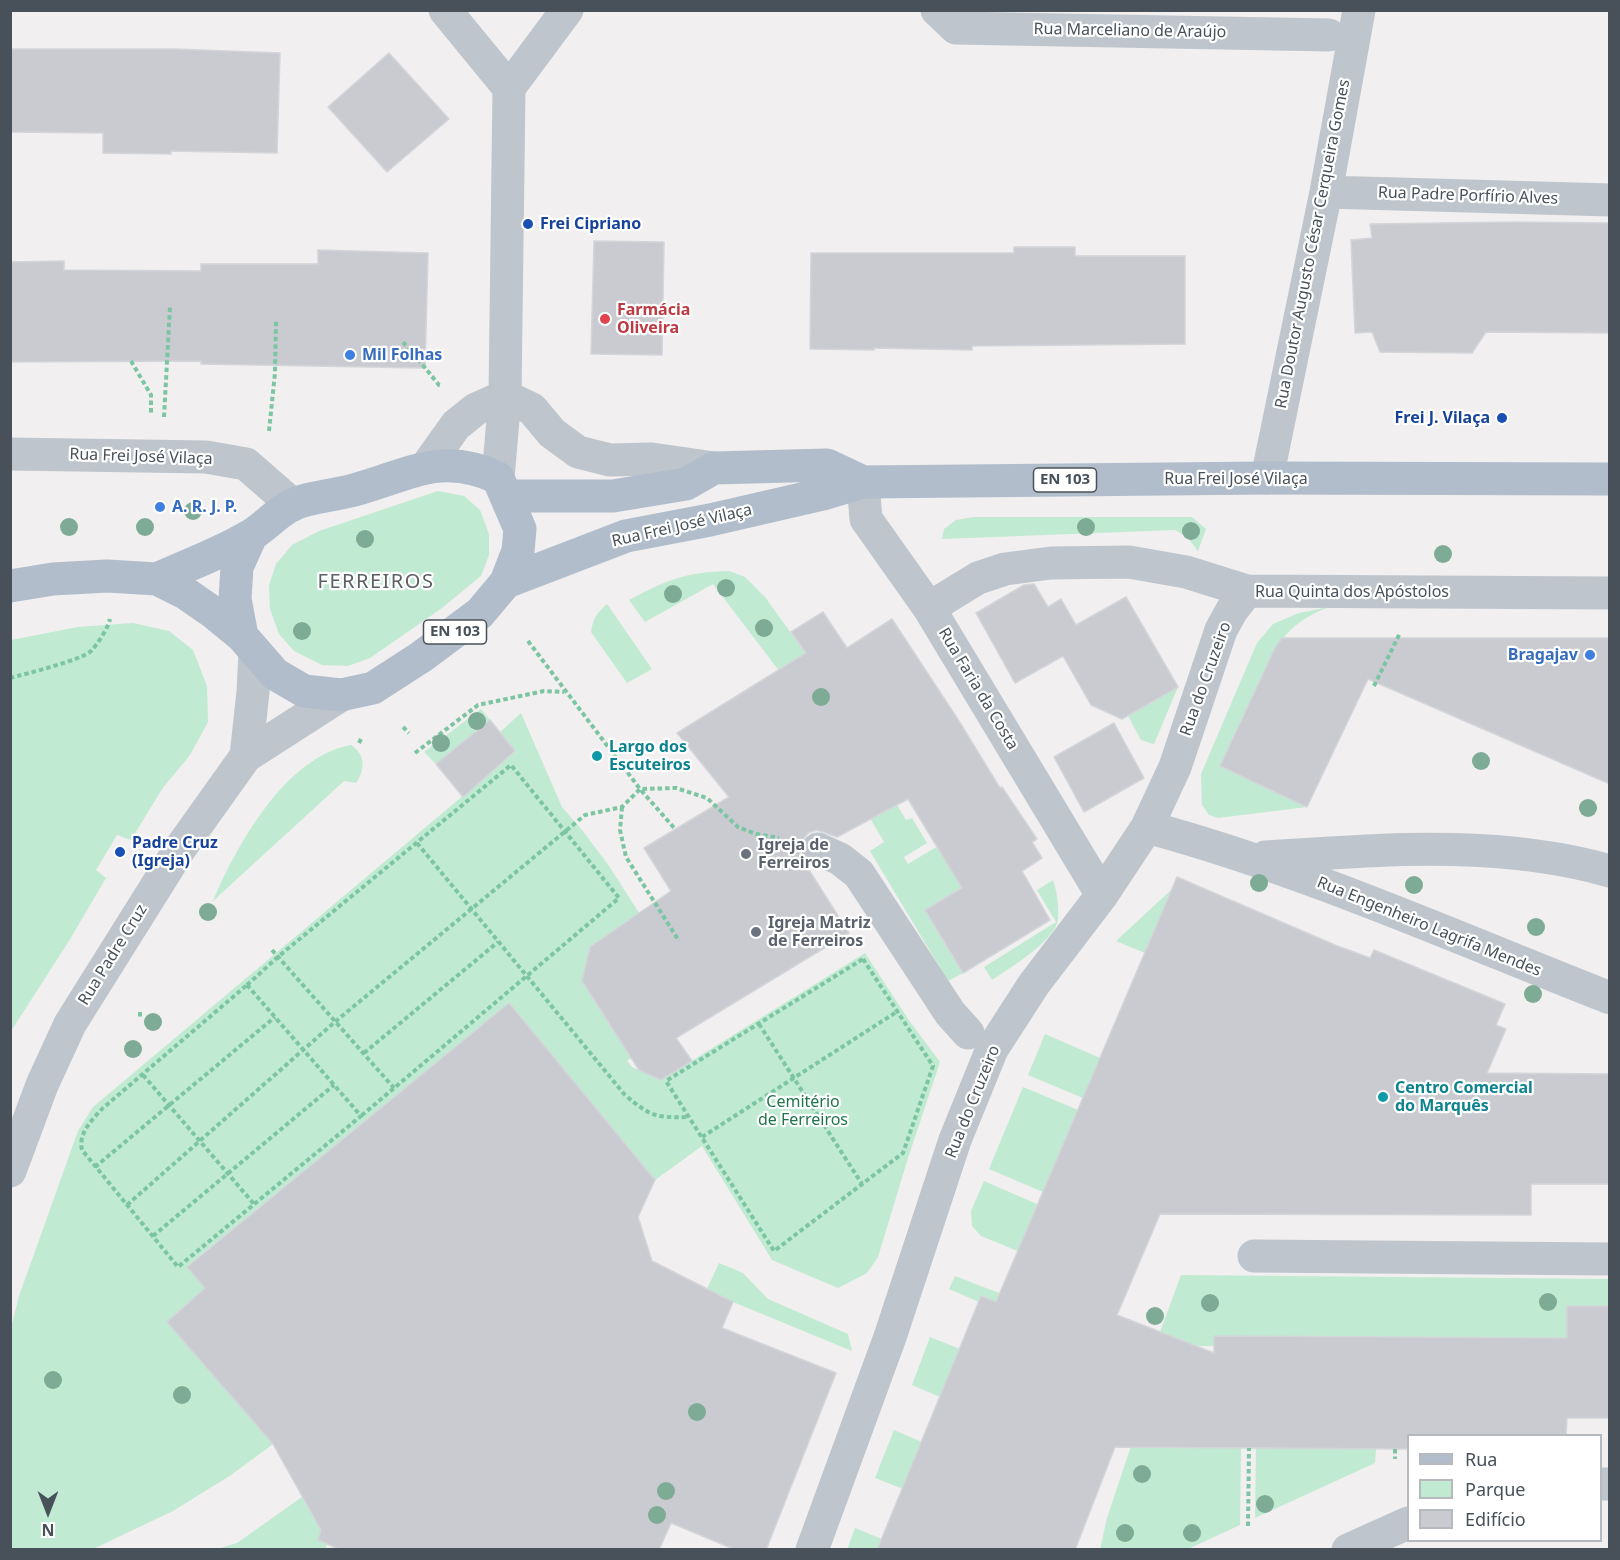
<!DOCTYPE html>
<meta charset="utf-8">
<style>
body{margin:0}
#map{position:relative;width:1620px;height:1560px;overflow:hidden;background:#f1efef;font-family:"Noto Sans",sans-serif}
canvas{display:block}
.frame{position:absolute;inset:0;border:12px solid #48515a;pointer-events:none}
.legend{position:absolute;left:1407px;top:1434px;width:195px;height:108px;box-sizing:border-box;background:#fff;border:2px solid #b6b9bd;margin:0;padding:8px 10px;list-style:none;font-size:18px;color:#48515a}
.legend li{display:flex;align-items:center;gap:12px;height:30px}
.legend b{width:30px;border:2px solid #b6b9bd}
.north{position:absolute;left:18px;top:1482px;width:60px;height:60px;-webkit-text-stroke:4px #fff;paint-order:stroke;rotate:180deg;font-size:16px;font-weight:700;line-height:24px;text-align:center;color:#48515a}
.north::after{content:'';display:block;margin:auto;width:21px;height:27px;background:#48515a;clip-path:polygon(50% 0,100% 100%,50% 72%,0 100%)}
</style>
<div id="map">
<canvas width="1620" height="1560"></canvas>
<div class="frame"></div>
<ul class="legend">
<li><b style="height:8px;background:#b1bdcb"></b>Rua</li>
<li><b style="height:16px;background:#c1ead2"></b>Parque</li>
<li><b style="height:16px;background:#c9cbd1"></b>Edifício</li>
</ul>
<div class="north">N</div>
</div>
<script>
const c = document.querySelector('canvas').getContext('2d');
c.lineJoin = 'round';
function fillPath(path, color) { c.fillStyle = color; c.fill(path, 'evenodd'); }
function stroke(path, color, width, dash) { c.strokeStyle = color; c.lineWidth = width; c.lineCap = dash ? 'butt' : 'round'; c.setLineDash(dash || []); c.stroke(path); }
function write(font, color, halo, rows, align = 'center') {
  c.font = font + ' "Noto Sans",sans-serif'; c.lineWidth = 4.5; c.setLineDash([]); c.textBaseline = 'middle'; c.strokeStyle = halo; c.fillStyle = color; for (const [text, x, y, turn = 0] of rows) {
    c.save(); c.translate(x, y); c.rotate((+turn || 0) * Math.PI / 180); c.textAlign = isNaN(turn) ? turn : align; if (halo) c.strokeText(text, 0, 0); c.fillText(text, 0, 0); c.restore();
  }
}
const green = new Path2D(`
 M438,491L464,496L480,510L489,534V555L481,576L442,608L370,658L348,666L322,665L294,651L279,634L270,609L269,585L276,564L292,545L319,531Z
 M974,517H1192L1206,529L1198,551L1187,537L1175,530L942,539L944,529L956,520Z
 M729,571L745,577L765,597L816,668L837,747L713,584L645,622L629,600C667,580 685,572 729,571Z
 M607,604L652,669L627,683L591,632C593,618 597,613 607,604Z
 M1329,607C1305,616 1289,628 1274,650L1220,765L1307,807L1218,818L1209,815L1202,805L1201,774L1257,643L1273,624L1299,613Z
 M133,623L169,631L193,650L207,686L208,722L190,755L162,789L131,840L117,835L96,870L106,878L69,941L11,1031V640L78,627Z
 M1178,687L1154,744L1141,740L1128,716Z
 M481,709L490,720L436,764L424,752Z
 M521,713L562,807L582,830L609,866L669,960L634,917L590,948L582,981L631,1058L627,1061L632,1067L661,1080L865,953L908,1019L940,1062L908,1158L878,1257L867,1273L838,1288L772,1260L702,1146L655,1180L509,1003L187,1266L205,1288L167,1322L273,1444L231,1475L173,1511L93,1549L11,1550V1328L19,1296L78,1131L93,1107L515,752L500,732Z
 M351,745C365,754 366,769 356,783L344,781L213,901C237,845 285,757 351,745Z
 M896,803L906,820L912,818L927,843L904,857L908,864L948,840L973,882L925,911L963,973L948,981L870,851L884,842L870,818Z
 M1053,880C1057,891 1061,916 1056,926C1045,947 1011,967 992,980L984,967L1056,922L1037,890Z
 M1171,890L1145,953L1116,941Z
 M1045,1034L1100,1058L1083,1098L1028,1075Z
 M1023,1087L1078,1110L1043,1192L989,1169Z
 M984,1181L1037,1204L1021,1244L1048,1255L1035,1258L981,1236L972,1226L971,1211Z
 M719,1263L743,1273L768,1299L848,1334L852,1351L733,1302L707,1289Z
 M1181,1275L1609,1279V1306L1567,1307V1338L1214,1336V1346H1187L1160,1332Z
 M955,1276L1079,1324L1080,1337L982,1296L979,1302L949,1289Z
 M930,1337L960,1349L940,1397L912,1385Z
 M894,1430L922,1442L903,1489L875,1478Z
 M1134,1437L1241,1448L1240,1525L1188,1549L1100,1550L1107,1518Z
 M1256,1448L1376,1449L1375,1463L1255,1518Z
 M302,1497L315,1520L323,1524L318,1540L327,1544L325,1550H214L237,1543Z
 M855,1528L882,1539L878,1549L847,1550Z`);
const building = new Path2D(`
 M10,49H174L280,53L277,153L171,151V154L103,153V133L10,132Z
 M389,53L449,119L387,172L328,107Z
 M1512,222L1610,223V333L1486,332L1472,353L1380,352L1372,332L1355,333L1351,240L1372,238L1370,224Z
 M594,241L664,242L662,355L591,354Z
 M1014,247H1075V256H1185V344L972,346V350L874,348V350L810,349L811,253H1014Z
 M318,250L428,253L425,368L201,364V361L10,362V262L64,261V270L201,271V264H318Z
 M1034,584L1048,607L1061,599L1076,625L1126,597L1178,687L1122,719L1091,705L1063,656L1015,683L976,613L1024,585Z
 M823,612L847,648L892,619L959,721L1000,788L1002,787L1037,839L1032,842L1042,858L1022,871L1050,920L963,973L925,910L962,888L908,799L837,837L817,830L808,833L801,842L799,851L802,859L849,933L676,1038L692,1061L661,1080L639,1070L582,981L590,947L671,891L644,848L729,797L677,733L806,653L791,632Z
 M1282,638H1610V784L1368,679L1307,807L1220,766L1275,648Z
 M490,720L515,751L463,797L436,764Z
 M1114,723L1144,778L1084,812L1054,757Z
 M1177,877L1335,945L1370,958L1374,950L1505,1004L1496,1025L1506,1029L1487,1073L1610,1074V1184H1531V1215L1160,1214L1117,1315L1214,1353V1336L1567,1338V1306H1610V1418H1567L1566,1436H1408V1449L1115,1447L1075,1550H877L981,1296L996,1302Z
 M509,1003L655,1180L638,1217L652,1261L733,1302L722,1328L836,1373L766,1550H736L671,1523L659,1550H341L318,1540L321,1530L273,1444L167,1322L205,1288L187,1267Z`);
const path = new Path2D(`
 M403,342L422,364L439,385L442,386
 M131,361L151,395V415
 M164,417L170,307
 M269,431L275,373L276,321
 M528,641L640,789L675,829
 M10,678C25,674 82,660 91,651C98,644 108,628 110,619
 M1374,686L1400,633
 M403,727L409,733
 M359,743L361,739
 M415,753L478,705L544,691L564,692
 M622,807L620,830L626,857L679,941
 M417,843L625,1095C650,1116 655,1118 688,1117
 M272,950L394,1088
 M863,959L933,1066L903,1153L774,1251L666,1081Z
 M247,985L279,956L511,765L619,898L361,1116
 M247,985L361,1116L178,1267L82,1150C78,1133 92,1120 103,1108Z
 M140,1012V1017
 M759,1024L862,1184
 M364,1053L498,942
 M143,1075L254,1204
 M702,1137L898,1011
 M95,1167L275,1017
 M127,1205L336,1021L585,815L622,807L640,789L676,788L707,798L738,827L756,834L779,838
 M153,1236L334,1085
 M1395,1449V1459
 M1248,1526L1249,1448`);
const minor = new Path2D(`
 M445,10L509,88
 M937,10L956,28L1329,35
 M509,88L567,10
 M1326,192L1610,200
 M10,454L206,457L246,464L293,505
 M426,467L456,425L476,409L505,396L532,409L552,433L578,452L610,460L652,459L714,468
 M498,478L505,396L509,88
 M1267,478L1326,192L1359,10
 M863,482L866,519L929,608L1102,895
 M929,608L978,578L1005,569L1051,563L1129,562L1186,572L1247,591L1610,593
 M246,756L253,692L255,652
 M1147,827C1306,870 1457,938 1610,998
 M818,849L840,859L859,874L950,1013L968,1033
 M1265,857C1380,850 1497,839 1610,871
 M10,1171L42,1085L70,1024L179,850L246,756L341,695
 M1254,1256L1610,1259
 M1600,1484H1610
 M812,1550L890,1337L955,1140L992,1049L1034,984L1102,895L1147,827L1175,767L1221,630L1232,610L1247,591
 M1348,1550L1408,1523`);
const major = new Path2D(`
 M507,496H613L686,484L714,468L827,465L863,482
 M506,582L626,536L710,520L823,494L863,482L1267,478L1610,479
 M10,586L53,579L107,576L157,579L185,593L214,613L242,636L275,674L304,691L341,695L373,688L421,657L480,613L506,582L518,551L520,529L498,478C442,451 409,475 354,490C337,495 307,497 292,505C276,513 264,528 248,537C219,554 188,565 157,579
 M242,636L235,599L237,567L251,536`);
const trees = [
 [193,511],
 [69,527],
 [145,527],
 [1086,527],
 [1191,531],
 [365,539],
 [1443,554],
 [726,588],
 [673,594],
 [764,628],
 [302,631],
 [821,697],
 [477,721],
 [441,743],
 [1481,761],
 [1588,808],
 [1259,883],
 [1414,885],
 [208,912],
 [1536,927],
 [1533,994],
 [153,1022],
 [133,1049],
 [1548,1302],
 [1210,1303],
 [1155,1316],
 [53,1380],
 [182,1395],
 [697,1412],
 [1142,1474],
 [666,1491],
 [1265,1504],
 [657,1515],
 [1125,1533],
 [1192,1533]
];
const markers = [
 [528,224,6,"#1a4fb4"],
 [605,319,6,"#e0444e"],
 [350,355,6,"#3f7fe0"],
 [1502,418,6,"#1a4fb4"],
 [160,507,6,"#3f7fe0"],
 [1590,655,6,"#3f7fe0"],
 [597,756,6,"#0f9aa8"],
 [120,852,6,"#1a4fb4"],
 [746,854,6,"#6b7280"],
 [756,932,6,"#6b7280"],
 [1383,1097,6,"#0f9aa8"]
];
const shields = [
 [1065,480,63],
 [455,632,63]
];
const shieldNames = [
 ["EN 103",1065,480],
 ["EN 103",455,632]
];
const streetNames = [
 ["Rua Marceliano de Araújo",1130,31,1],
 ["Rua Padre Porfírio Alves",1468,196,2],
 ["Rua Doutor Augusto César Cerqueira Gomes",1313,244,-79],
 ["Rua Frei José Vilaça",141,457,2],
 ["Rua Frei José Vilaça",1236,479],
 ["Rua Frei José Vilaça",682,526,-13],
 ["Rua Quinta dos Apóstolos",1352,592],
 ["Rua do Cruzeiro",1206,679,-70],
 ["Rua Faria da Costa",978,689,59],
 ["Rua Engenheiro Lagrifa Mendes",1429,927,22],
 ["Rua Padre Cruz",113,955,-58],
 ["Rua do Cruzeiro",973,1102,-68]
];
const transitNames = [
 ["Frei Cipriano",540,224],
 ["Frei J. Vilaça",1490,418,"right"],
 ["Padre Cruz",132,843],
 ["(Igreja)",132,861]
];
const healthNames = [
 ["Farmácia",617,310],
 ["Oliveira",617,328]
];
const shopNames = [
 ["Mil Folhas",362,355],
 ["A. R. J. P.",172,507],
 ["Bragajav",1578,655,"right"]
];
const cultureNames = [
 ["Largo dos",609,747],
 ["Escuteiros",609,765],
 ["Centro Comercial",1395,1088],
 ["do Marquês",1395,1106]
];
const worshipNames = [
 ["Igreja de",758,845],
 ["Ferreiros",758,863],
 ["Igreja Matriz",768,923],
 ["de Ferreiros",768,941]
];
const parkNames = [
 ["Cemitério",803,1102],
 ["de Ferreiros",803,1120]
];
const quarterNames = [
 ["FERREIROS",376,582]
];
fillPath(green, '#c1ead2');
fillPath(building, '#c9cbd1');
stroke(building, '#d3d5d9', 1.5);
stroke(path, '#7cc5a3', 4, [4.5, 3]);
stroke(minor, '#bec5cc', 33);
stroke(major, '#b1bdcb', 33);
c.fillStyle = '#7eab95';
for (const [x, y] of trees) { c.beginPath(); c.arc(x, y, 9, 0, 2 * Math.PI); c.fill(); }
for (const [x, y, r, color] of markers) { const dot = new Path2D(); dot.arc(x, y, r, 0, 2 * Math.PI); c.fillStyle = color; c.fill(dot); stroke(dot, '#fff', 2); }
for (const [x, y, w] of shields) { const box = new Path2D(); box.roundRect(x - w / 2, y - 12, w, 24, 4.5); c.fillStyle = '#fff'; c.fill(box); stroke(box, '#48515a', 1.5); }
write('bold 15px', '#48515a', null, shieldNames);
write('16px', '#48515a', '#fff', streetNames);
write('bold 16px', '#164399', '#fff', transitNames, 'left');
write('bold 16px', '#be3a42', '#fff', healthNames, 'left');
write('bold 16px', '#366cbe', '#fff', shopNames, 'left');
write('bold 16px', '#0d838f', '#fff', cultureNames, 'left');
write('bold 16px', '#5b616d', '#fff', worshipNames, 'left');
write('16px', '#20744c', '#fff', parkNames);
c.letterSpacing = '1.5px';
write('20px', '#5c5f63', '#fff', quarterNames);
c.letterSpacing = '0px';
</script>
